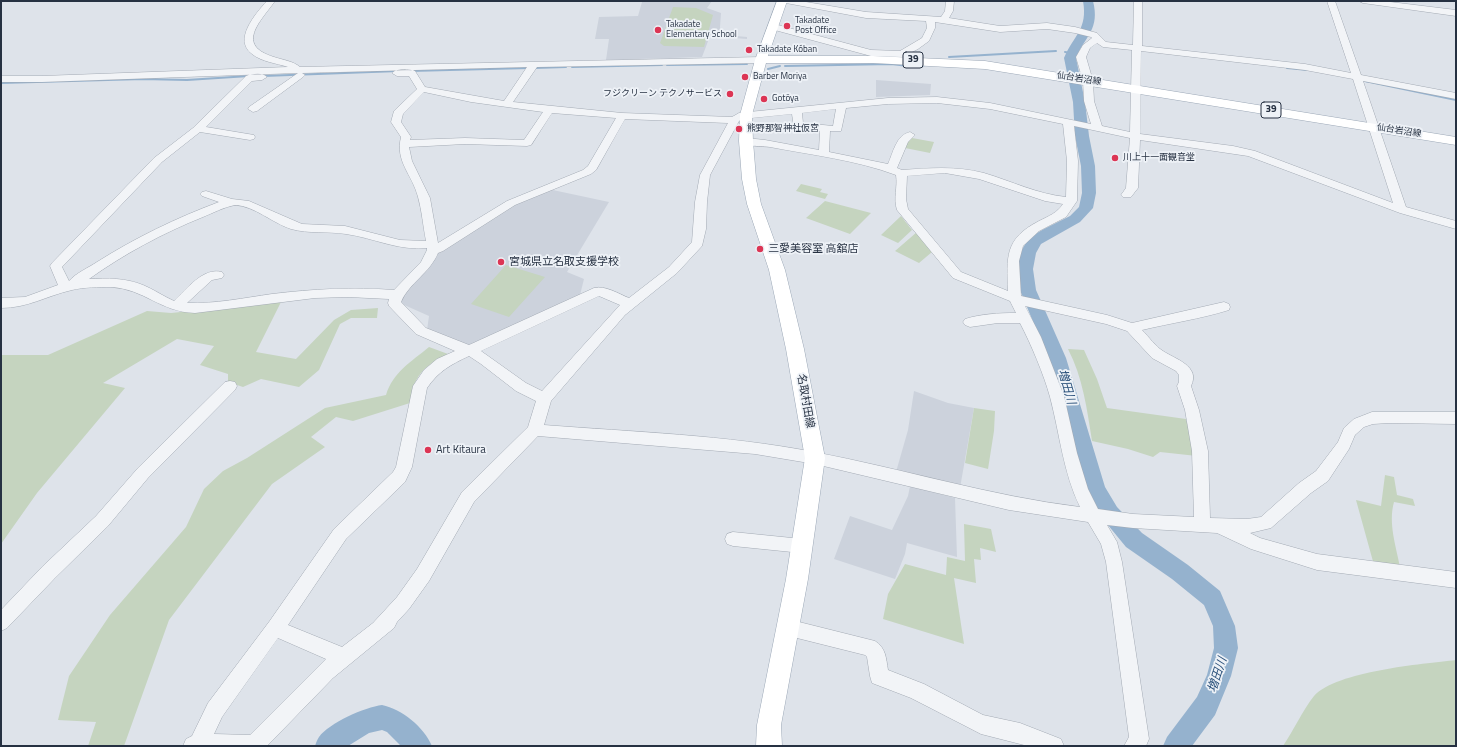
<!DOCTYPE html>
<meta charset="utf-8">
<style>
body{margin:0}
#map{position:relative;width:1457px;height:747px;overflow:hidden;background:#dee3ea;font-family:"Titillium Web",sans-serif}
canvas{display:block}
.frame{position:absolute;inset:0;border:2px solid #263142;pointer-events:none}
</style>
<div id="map">
<canvas width="1457" height="747"></canvas>
<div class="frame"></div>
</div>
<script>
const c = document.querySelector('canvas').getContext('2d');
c.lineJoin = 'round';
function fillPath(path, color) { c.fillStyle = color; c.fill(path, 'evenodd'); }
function stroke(path, color, width, dash) { c.strokeStyle = color; c.lineWidth = width; c.lineCap = dash ? 'butt' : 'round'; c.setLineDash(dash || []); c.stroke(path); }
function write(font, color, halo, rows, align = 'center') {
  c.font = font + ' "Titillium Web","Noto Sans JP",sans-serif'; c.lineWidth = 3.5; c.setLineDash([]); c.textBaseline = 'middle'; c.strokeStyle = halo; c.fillStyle = color; for (const [text, x, y, turn = 0] of rows) {
    c.save(); c.translate(x, y); c.rotate((+turn || 0) * Math.PI / 180); c.textAlign = isNaN(turn) ? turn : align; if (halo) c.strokeText(text, 0, 0); c.fillText(text, 0, 0); c.restore();
  }
}
const built = new Path2D(`
 M636,1H712L707,8L721,13L720,27L721,32L725,35L747,37V39L710,36L702,57L606,60L609,39H595L599,17L638,16L642,2Z
 M876,80L931,84L930,95L876,97Z
 M548,189L609,202L567,272L584,279L580,295L463,348L427,330L429,316L402,304L399,298L436,252L523,200Z
 M914,391L948,403L974,408L960,488L896,472L908,430Z
 M910,486L955,498L957,557L907,543L905,554L895,579L834,559L850,516L892,530L908,496Z`);
const green = new Path2D(`
 M673,7L696,8L713,15L704,47L664,46L660,43Z
 M912,138L934,142L930,153L905,148L906,143Z
 M801,184L822,189L820,192L828,194L825,199L796,191Z
 M825,201L871,213L850,234L806,218Z
 M901,216L912,230L898,243L881,235Z
 M917,232L932,252L919,263L895,251Z
 M506,265L545,277L509,317L471,304Z
 M281,302L256,352L296,359L334,320L351,310L378,308L377,318H351L340,324L319,370L299,387L261,379L243,387L228,382V374L200,365L214,346L177,339L103,383L125,388L37,493L1,544V355H48L147,311L171,313Z
 M429,347L448,354C422,368 415,374 410,403L353,421L336,417L311,437L325,447L272,484L169,620L124,746H88L96,722L58,720L69,676L110,615L186,527L204,489L223,471L247,458L325,408L386,395C393,372 411,362 429,347Z
 M1068,349L1084,350L1097,379L1107,408L1186,419L1197,456L1160,452L1153,457L1128,449L1092,441C1087,409 1083,378 1068,349Z
 M974,408L995,411L994,431L988,469L965,463Z
 M1385,475L1394,477L1397,495L1413,499L1415,506L1394,502C1388,523 1396,546 1400,567L1374,565L1356,500L1381,506Z
 M964,524L991,529L996,552L980,548L981,560L974,559L976,583L954,578L964,644L883,619L888,594L905,564L946,575L947,557L965,561Z
 M1456,660V746H1283C1294,730 1302,711 1314,696C1337,671 1422,664 1456,660Z`);
const stream = new Path2D(`
 M1065,52L1071,53
 M949,57L1056,51
 M667,65L747,64
 M785,66L891,64L917,67L925,65
 M572,67L662,65
 M534,68L566,67
 M1287,68L1308,70
 M768,69L780,66
 M410,71L529,68
 M263,76L399,71
 M1360,80L1456,100
 M1,83L143,79L187,80L249,76`);
const river = new Path2D(`
 M1083,1H1093C1100,29 1086,35 1076,58L1085,102L1089,136L1095,166L1096,193L1093,208L1080,222L1041,244L1036,253L1033,269L1036,290L1066,358L1105,487L1117,507L1142,533L1188,565L1220,591L1235,626L1238,648L1231,676L1215,715L1192,746H1163L1167,737L1197,697L1207,675L1214,648L1213,626L1204,605L1172,579L1126,547L1103,519L1089,496L1048,358L1020,290L1017,269L1020,253L1027,241L1030,237L1044,229L1070,216L1079,207L1082,193L1081,166L1075,136L1073,102L1064,58C1074,35 1088,29 1083,1Z
 M382,705C402,709 424,727 432,746H401L387,732L382,730L369,733L348,746H315C316,743 317,740 319,737C329,723 365,707 382,705Z`);
const minor = new Path2D(`
 M267,1H275C260,22 235,45 274,57C283,60 293,61 300,67L761,57L766,60L761,63L537,67L513,102L622,113L732,117L739,113L888,98L937,97L990,103L1091,124L1084,101L1083,81L1076,57L1083,45L1092,38L1091,37L1075,33L1047,29L1000,32L935,22V28L929,41L918,49L902,57L871,56L771,29L770,27L774,24L871,50L900,51L922,38L927,28L926,21L866,18L786,3L782,1H800L866,12L941,17L945,11L946,1H954L953,11L949,18L1000,26L1047,23L1075,27L1097,33L1106,42L1133,45L1134,1H1142V46L1305,64L1351,73L1327,1H1335L1361,75L1456,93V99L1363,81L1406,207L1456,221V229L1400,213L1248,156L1140,140L1138,188L1131,197H1123L1121,195L1126,188L1130,138L1074,126L1078,161L1077,201L1066,217L1039,231L1023,246L1019,261L1021,296L1107,315L1132,323L1224,302L1229,304L1230,307L1229,310C1200,319 1171,323 1142,330C1149,337 1155,346 1163,351C1175,359 1201,366 1191,386L1199,410L1208,451L1210,518L1247,519L1261,517L1299,483L1316,471L1338,442L1344,428L1354,419L1372,412H1456V424L1389,423L1373,424L1364,427L1355,435L1349,449L1328,481L1311,493L1271,528L1250,533L1260,538L1317,554L1456,572V588L1317,570L1251,549L1217,533L1133,528L1107,525L1117,542L1122,562L1149,739L1146,746H1124L1129,737L1106,562L1101,544L1088,522L1009,510L815,464L755,454L538,436L474,502L429,581L409,609L397,622L394,628L333,678L267,746H183L186,739L192,736L208,703L269,622L334,529L393,472L396,467L413,386L424,370L437,359L455,351L416,334L389,306L388,303L389,299L348,297L315,298L195,313C160,312 145,289 111,287C98,287 85,287 72,290C46,296 28,308 1,308V298L25,297L58,285L50,266L52,263L154,158L193,128L246,76C252,74 262,72 267,77L262,80L252,81L206,127L254,135L255,137L254,139L250,140L200,132L162,162L62,267L69,281C76,273 88,268 97,262C135,238 176,218 219,202L202,196L200,194L202,192L206,191L232,199L249,201L302,224L345,226L400,240L426,241C423,226 422,211 418,197C412,174 395,162 401,137L391,122L394,111L417,89L409,76H397L392,73C397,68 409,69 415,71L425,87L504,101L527,67L302,73L305,75L303,77L257,111L253,112L248,109L249,107L298,73L42,82H1V76H42L288,67C276,63 262,62 252,54C233,40 255,14 267,1ZM1097,43L1103,47L1132,50L1130,132L1102,126L1094,101L1093,81L1086,57L1090,48ZM1141,51L1305,70L1353,79L1393,203L1255,151L1233,146L1140,134ZM424,92L471,102L543,112L524,140L465,138L410,140L411,137L401,122L403,114ZM937,103L990,109L1063,124L1067,161L1066,197C1037,194 1011,181 984,173C956,166 931,168 902,170L897,168L908,142L915,135L910,132C896,135 893,153 888,164L829,152L830,131H841L846,108L888,104ZM836,109L833,126L803,123L802,113ZM552,113L616,118L588,166L583,170L507,201L438,243L430,198L412,161L409,147L465,144L527,146L531,145ZM792,114L794,128L820,131L819,150L765,140L746,138L741,141C746,147 762,146 770,147C812,155 856,160 896,175C898,187 893,198 897,210L953,278L1010,301L1016,313C999,313 981,314 965,319L963,322L965,325L970,327L998,323H1020C1031,344 1044,375 1050,397C1060,435 1063,472 1080,507C990,496 904,469 814,452C726,435 634,432 544,425L551,401L625,315L677,273L702,246L706,229L707,202L710,175L739,121L742,119ZM625,119L728,123L700,175L695,202L692,242L669,267L629,298C619,294 605,285 594,288L469,345L426,328L401,302C409,283 430,273 438,253L443,251L515,205L591,174L596,170ZM945,173L979,179L1045,201L1063,204C1057,213 1049,216 1039,221C1004,239 1007,257 1008,291L961,272L908,209L906,199L907,176ZM235,205C255,206 272,223 291,229C309,234 327,231 346,234C374,238 398,251 427,248V250L421,262L394,290C353,287 313,289 272,294C244,298 215,304 187,303L212,280L222,278L224,275L222,272C203,267 187,289 174,301C163,296 153,289 143,285C126,278 107,278 89,279C124,254 163,233 203,217C213,213 224,207 235,205ZM599,296L620,305L542,391L526,383L481,351ZM1025,306L1106,324L1127,331L1152,358L1176,371L1179,375V382L1177,386L1185,410L1192,451L1194,517L1133,514L1098,509L1088,489L1077,453L1064,396L1041,337ZM469,356L481,364L516,391L536,401L528,427L462,492L417,569L397,597L373,623L342,647L288,625L346,539L405,482L412,467L427,388C439,371 450,365 469,356ZM278,638L326,659L250,735L214,734L222,717Z
 M1359,1H1382L1456,10V16L1363,3Z
 M230,381L235,382L237,386L235,390L148,478L108,526L55,578L7,628L1,631V610L43,566L96,516L138,468L225,382Z
 M733,532L802,539L808,541L810,546L808,551L802,553L733,546L727,544L725,539L727,534Z
 M787,619L875,641C886,648 886,658 888,670L924,684L983,715L1020,723L1061,739L1064,746H1028L981,734L911,698L872,683L870,676L867,657L865,655L781,634L778,628L781,622Z`);
const major = new Path2D(`
 M777,1H787L768,56H873L985,61L1456,137V145L985,69L873,63H766L752,115L753,141L756,179L761,204L785,270L804,349L825,458L808,579L781,725L782,746H756L757,725L786,579L805,458L786,349L769,270L747,204L742,179L739,141L740,115L755,60Z`);
const markers = [
 [787,26,4,"#dc3554"],
 [658,30,4,"#dc3554"],
 [749,50,4,"#dc3554"],
 [745,77,4,"#dc3554"],
 [730,94,4,"#dc3554"],
 [764,99,4,"#dc3554"],
 [739,129,4,"#dc3554"],
 [1115,158,4,"#dc3554"],
 [760,249,4,"#dc3554"],
 [501,262,4,"#dc3554"],
 [428,450,4,"#dc3554"]
];
const farPoinames = [
 ["Takadate",795,21],
 ["Post Office",795,31],
 ["Takadate",666,25],
 ["Elementary School",666,35],
 ["Takadate Kóban",757,50],
 ["Barber Moriya",753,77],
 ["フジクリーン テクノサービス",722,94,"right"],
 ["Gotōya",772,99],
 ["熊野那智神社仮宮",747,129],
 ["川上十一面観音堂",1123,158]
];
const farStreetnames = [
 ["仙台岩沼線",1079,79,9],
 ["仙台岩沼線",1399,131,9]
];
const shields = [
 [913,60,20],
 [1271,110,20]
];
const shieldNames = [
 ["39",913,60],
 ["39",1271,110]
];
const poiNames = [
 ["三愛美容室 高舘店",768,249],
 ["宮城県立名取支援学校",509,262],
 ["Art Kitaura",436,450]
];
const streetNames = [
 ["名取村田線",805,401,80]
];
const waterNames = [
 ["増田川",1066,387,74],
 ["増田川",1218,675,-72]
];
fillPath(built, '#ccd2dc');
fillPath(green, '#c5d4bf');
stroke(stream, '#95b2ce', 2);
fillPath(river, '#95b2ce');
stroke(minor, '#a3aab4', 1);
stroke(major, '#9ca8b7', 1);
fillPath(minor, '#f2f4f7');
fillPath(major, '#fff');
for (const [x, y, r, color] of markers) { const dot = new Path2D(); dot.arc(x, y, r, 0, 2 * Math.PI); c.fillStyle = color; c.fill(dot); stroke(dot, '#eef2f7', 1.5); }
write('9px', '#263142', '#eef2f7', farPoinames, 'left');
write('9px', '#263142', '#eef2f7', farStreetnames);
for (const [x, y, w] of shields) { const box = new Path2D(); box.roundRect(x - w / 2, y - 8, w, 16, 3); c.fillStyle = '#eef2f7'; c.fill(box); stroke(box, '#263142', 1); }
write('bold 10px', '#263142', null, shieldNames);
write('11px', '#263142', '#eef2f7', poiNames, 'left');
write('11px', '#263142', '#eef2f7', streetNames);
write('italic 12px', '#2b517b', '#eef2f7', waterNames);
</script>
